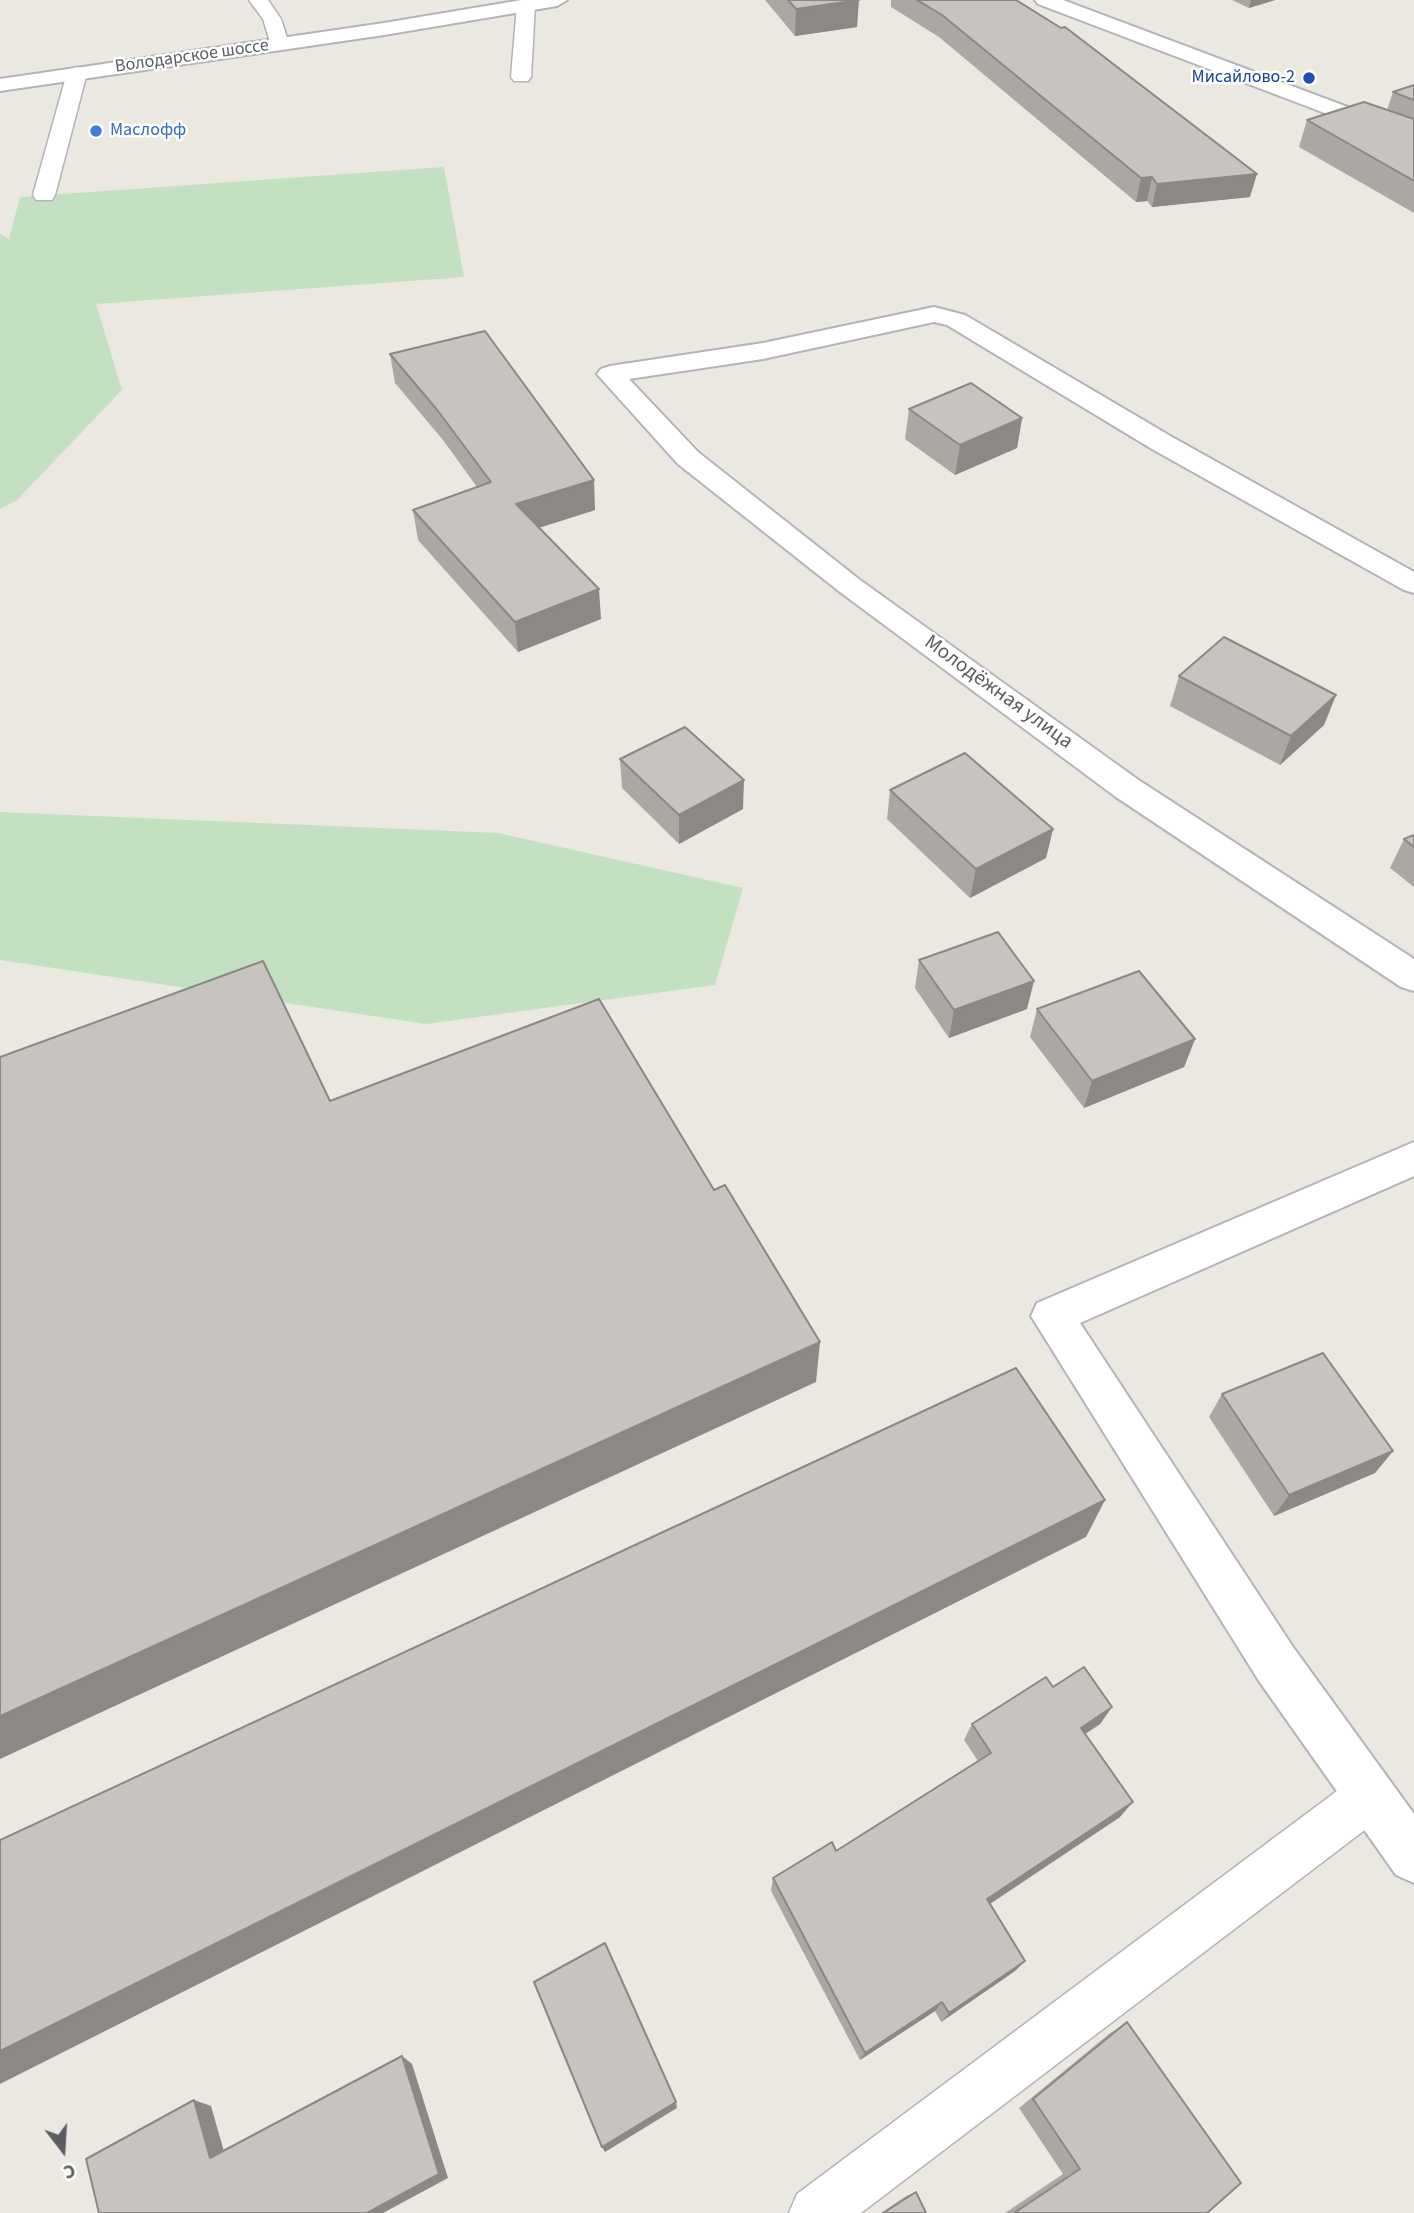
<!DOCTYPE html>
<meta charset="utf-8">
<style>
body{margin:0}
#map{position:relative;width:1414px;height:2213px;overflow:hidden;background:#ebe8e1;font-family:"Source Sans 3",sans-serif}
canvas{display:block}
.north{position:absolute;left:28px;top:2115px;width:70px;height:70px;-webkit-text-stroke:5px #fff;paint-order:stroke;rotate:163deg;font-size:19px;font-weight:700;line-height:28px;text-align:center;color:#5a5e61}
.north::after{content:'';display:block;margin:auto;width:24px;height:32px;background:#5a5e61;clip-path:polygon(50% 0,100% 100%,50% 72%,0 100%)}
</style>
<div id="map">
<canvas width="1414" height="2213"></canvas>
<div class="north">С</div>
</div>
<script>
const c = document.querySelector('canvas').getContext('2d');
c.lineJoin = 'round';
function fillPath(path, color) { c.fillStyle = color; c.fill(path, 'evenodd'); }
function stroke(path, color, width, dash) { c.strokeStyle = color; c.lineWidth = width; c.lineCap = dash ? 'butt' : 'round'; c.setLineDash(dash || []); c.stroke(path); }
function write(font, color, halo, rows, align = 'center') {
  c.font = font + ' "Source Sans 3",sans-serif'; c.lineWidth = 5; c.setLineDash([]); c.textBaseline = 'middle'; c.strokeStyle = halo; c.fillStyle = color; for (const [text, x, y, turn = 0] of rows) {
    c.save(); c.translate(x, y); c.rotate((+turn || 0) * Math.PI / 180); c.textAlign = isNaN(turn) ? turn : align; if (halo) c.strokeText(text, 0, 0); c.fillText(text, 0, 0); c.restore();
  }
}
const green = new Path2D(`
 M444,167L464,277L96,304L122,390L17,500L0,509V234L9,239L20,197Z
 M0,812L498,833L743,888L715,985L426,1024L0,960Z`);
const service = new Path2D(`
 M249,0H268L281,19L289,44L286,48H272L263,19Z
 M519,1H533L535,5L531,77L528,81H514L511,77L517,5Z
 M77,67L84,69L87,73L55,195L52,200H36L33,195L67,73L70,69Z
 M1370,1772L1387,1779L1394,1796L1387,1813L861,2213H789L797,2194L1353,1779Z`);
const minor = new Path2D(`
 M934,307L965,315L1172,437L1414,572V593L1404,590L1152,449L947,325L934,322L763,359L629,379L698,452L860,580L1140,781L1414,959V991L1401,987L1116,797L840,592L678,464L597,374L601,369L610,366L763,343Z
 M1414,1142V1176L1080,1323L1293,1647L1414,1814V1883L1396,1875L1259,1681L1031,1316L1037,1303Z`);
const secondary = new Path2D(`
 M522,0H567L557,6L384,35L0,91V79L384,23Z
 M1035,0H1063L1414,132V147L1038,4Z`);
const wall = new Path2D(`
 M765,0H858L857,27L795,36Z
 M891,0H1016L1250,197L1152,207L1147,201L1136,202L939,37L891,7Z
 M1232,0H1275L1249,8Z
 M1414,85V213L1299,147L1307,120L1387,110L1393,92Z
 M390,354L595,510L539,528L601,619L518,652L418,540L413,510L477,487L443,440L395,383Z
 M909,409L1022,418L1017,448L955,475L905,439Z
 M1179,676L1336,695L1324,725L1280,765L1170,706Z
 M620,759L743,809L679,844L622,788Z
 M890,790L1053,829L1046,858L970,898L887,819Z
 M1414,835V887L1390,868L1404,839Z
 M919,960L1027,1009L949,1038L915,988Z
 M1037,1009L1195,1039L1184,1067L1084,1108L1030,1037Z
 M1222,1394L1393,1451L1375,1473L1274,1516L1209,1417Z
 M1053,1687L1112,1707L1100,1724L1085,1734L1120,1817L990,1904L1015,1971L941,2022L935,2011L860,2060L771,1891L773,1878L836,1851L978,1761L964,1740L972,1724Z
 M1127,2022L1207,2213H1005L1063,2174L1019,2108L1109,2034Z
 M916,2192L926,2213H881L906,2196Z`);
const shadedWall = new Path2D(`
 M859,0L857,27L795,36L796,9Z
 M1251,0H1275L1249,8Z
 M1257,174L1250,197L1152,207L1157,184Z
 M1152,177L1147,201L1136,202L1141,178Z
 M1022,418L1017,448L955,475L960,445Z
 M594,480L595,510L519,534L516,504Z
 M599,589L601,619L518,652L515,622Z
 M1336,695L1324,725L1280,765L1291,736Z
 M744,780L743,809L679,844V815Z
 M1053,829L1046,858L970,898L976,869Z
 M1034,981L1027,1009L949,1038L954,1010Z
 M1195,1039L1184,1067L1084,1108L1092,1081Z
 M820,1342L816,1382L0,1759V1716Z
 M1393,1451L1375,1473L1274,1516L1289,1495Z
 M1105,1500L1086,1537L0,2084V2051Z
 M1112,1707L1100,1724L1070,1744L1081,1728Z
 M1133,1802L1120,1817L979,1911L987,1899Z
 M1025,1961L1015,1971L941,2022L949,2013Z
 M942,2002L935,2011L860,2060L865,2053Z
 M402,2056L412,2064L448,2178L383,2213H367Z
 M194,2100L211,2106L227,2162L210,2158Z
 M676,2102L677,2108L605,2152L602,2147Z`);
const building = new Path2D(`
 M788,0H859L796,9Z
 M917,0H1016L1061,28L1065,27L1257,174L1157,184L1152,177L1141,178L942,15Z
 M1414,85V100L1393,92Z
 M1364,102L1414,119V181L1307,120Z
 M485,331L594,480L516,504L599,589L515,622L413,510L491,482L438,411L390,354Z
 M971,383L1022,418L960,445L909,409Z
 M1224,637L1336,695L1291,736L1179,676Z
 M685,727L744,780L679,815L620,759Z
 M965,753L1053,829L976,869L890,790Z
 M1414,835V847L1404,839Z
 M998,932L1034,981L954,1010L919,960Z
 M263,961L330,1101L599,999L714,1190L725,1185L820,1342L0,1716V1057Z
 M1139,971L1195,1039L1092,1081L1037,1009Z
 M1323,1353L1393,1451L1289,1495L1222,1394Z
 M1016,1368L1105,1500L0,2051V1840Z
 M1084,1667L1112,1707L1081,1728L1133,1802L987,1899L1025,1961L949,2013L942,2002L865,2053L773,1878L832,1842L836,1851L991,1753L972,1724L1046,1677L1053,1687Z
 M605,1943L676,2102L602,2147L534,1982Z
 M1127,2022L1241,2183L1207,2213H1014L1080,2169L1033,2099Z
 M402,2056L439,2174L367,2213H99L86,2159L194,2100L210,2158Z
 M916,2192L926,2213H883Z`);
const markers = [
 [1309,78,7,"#1a4fb4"],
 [96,131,7,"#3f7fe0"]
];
const farStreetnames = [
 ["Володарское шоссе",192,57,-8]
];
const farTransitnames = [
 ["Мисайлово-2",1295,78]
];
const farShopnames = [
 ["Маслофф",110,131]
];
const streetNames = [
 ["Молодёжная улица",998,693,36]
];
fillPath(green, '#c3e1c0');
stroke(service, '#b2b4b8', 3);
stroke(minor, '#b2b4b8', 4);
stroke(secondary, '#b1b5b8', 4);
fillPath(service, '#fff');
fillPath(minor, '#fff');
fillPath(secondary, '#fff');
fillPath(wall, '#aba8a3');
fillPath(shadedWall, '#8b8885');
fillPath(building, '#c7c3be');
stroke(building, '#8b8885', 2);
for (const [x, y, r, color] of markers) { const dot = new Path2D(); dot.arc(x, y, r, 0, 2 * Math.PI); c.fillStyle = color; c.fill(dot); stroke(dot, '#fff', 2.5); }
write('18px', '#5a5e61', '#fff', farStreetnames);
write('18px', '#164399', '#fff', farTransitnames, 'right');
write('18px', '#366cbe', '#fff', farShopnames, 'left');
write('21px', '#5a5e61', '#fff', streetNames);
</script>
